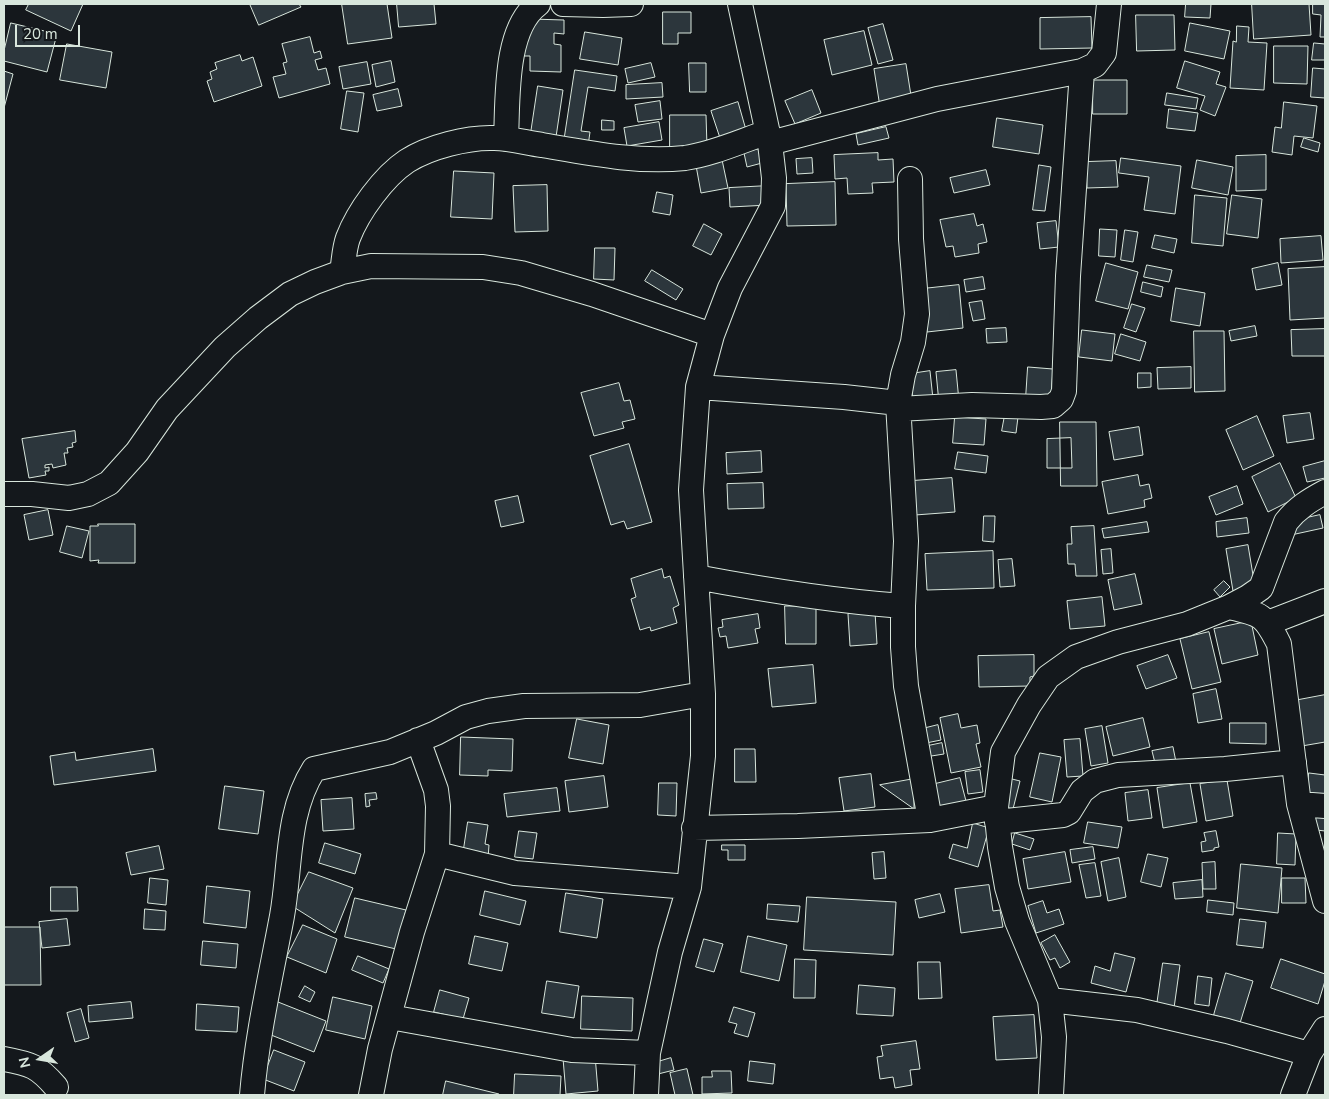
<!DOCTYPE html>
<style>
body{margin:0}
#map{position:relative;width:1329px;height:1099px;overflow:hidden;background:#14181c;font-family:"Nunito Sans",sans-serif}
canvas{display:block}
.frame{position:absolute;inset:0;border:5px solid #d8e6dc;pointer-events:none}
.north{position:absolute;left:15px;top:1034px;width:50px;height:50px;-webkit-text-stroke:4px #14181c;paint-order:stroke;rotate:257deg;font-size:14px;font-weight:700;line-height:20px;text-align:center;color:#d8e6dc}
.north::after{content:'';display:block;margin:auto;width:18px;height:22px;background:#d8e6dc;clip-path:polygon(50% 0,100% 100%,50% 72%,0 100%)}
.scale{position:absolute;left:15px;top:25px;width:65px;height:22px;box-sizing:border-box;border:2px solid #d8e6dc;border-top:0;padding-left:6px;font-size:15px;line-height:18px;white-space:nowrap;color:#d8e6dc;-webkit-text-stroke:4px #14181c;paint-order:stroke}
</style>
<div id="map">
<canvas width="1329" height="1099"></canvas>
<div class="frame"></div>
<div class="north">N</div>
<div class="scale">20 m</div>
</div>
<script>
const c = document.querySelector('canvas').getContext('2d');
c.lineJoin = 'round';
function fillPath(path, color) { c.fillStyle = color; c.fill(path, 'evenodd'); }
function stroke(path, color, width, dash) { c.strokeStyle = color; c.lineWidth = width; c.lineCap = dash ? 'butt' : 'round'; c.setLineDash(dash || []); c.stroke(path); }
const building = new Path2D(`
 M29,4H83L71,31L26,10Z
 M250,4H299L301,7L259,25Z
 M342,4H387L392,38L348,44Z
 M397,4H434L436,24L399,27Z
 M1186,4H1211L1210,18L1185,17Z
 M1252,4H1309L1311,35L1254,39Z
 M1313,4H1325V37H1320L1321,15L1313,14Z
 M663,12H691V33H678V44H663Z
 M1136,15H1174L1175,50L1137,51Z
 M1091,17L1092,48L1040,49V18Z
 M531,19L564,20V34L554,33V44L561,45V72L530,71V56H521Z
 M11,23L57,34L47,72L4,61V51Z
 M1190,23L1230,31L1224,59L1185,51Z
 M883,24L893,60L878,64L868,28Z
 M1237,26L1249,27L1248,42L1267,43L1264,90L1230,88L1233,41L1236,42Z
 M864,31L872,65L832,75L824,40Z
 M585,32L622,38L618,65L580,59Z
 M310,37L314,53L320,51L322,58L315,60L318,70L326,68L330,84L279,98L273,77L286,74L283,63L287,62L282,44Z
 M1314,43L1325,44V60H1312Z
 M67,44L112,52L106,88L60,80Z
 M1274,46H1308L1307,84L1274,83Z
 M240,55L242,61L253,57L262,86L214,102L207,81L212,79L210,72L217,69L215,63Z
 M391,61L395,82L376,87L372,65Z
 M1185,61L1220,72L1216,84L1226,87L1215,116L1200,110L1205,96L1177,88Z
 M367,62L371,84L343,89L339,67Z
 M651,63L655,77L628,83L625,69Z
 M689,63H706V92H690Z
 M906,64L912,102L880,107L874,69Z
 M1313,68L1325,69V98L1311,97Z
 M575,70L617,76L615,91L588,87L581,131L590,132L588,146L564,142Z
 M4,71L13,74L4,108Z
 M1093,80H1127V114H1093Z
 M662,83L663,97L626,99V85Z
 M538,86L563,90L556,137L531,133Z
 M398,89L402,106L377,111L373,95Z
 M812,90L821,113L795,124L785,101Z
 M347,91L364,93L358,132L341,129Z
 M1167,93L1198,98L1196,109L1165,105Z
 M660,101L662,119L638,122L635,105Z
 M738,102L746,130L720,138L711,111Z
 M1284,102L1317,106L1313,138L1294,136L1292,155L1272,152L1275,127L1281,128Z
 M1169,109L1198,113L1195,131L1167,128Z
 M670,115H706L707,147H670Z
 M997,118L1043,125L1039,154L993,147Z
 M602,120L614,121V130H602Z
 M659,122L662,140L627,146L624,128Z
 M886,127L889,138L858,145L856,134Z
 M1304,138L1320,143L1318,152L1301,147Z
 M758,149L762,163L747,167L744,153Z
 M878,153V160L893,159L894,182L872,183L873,193L848,194L847,178L835,179L834,155Z
 M721,155L728,188L701,193L695,160Z
 M1266,155V190L1236,191V156Z
 M812,158L813,173L797,174L796,159Z
 M1121,158L1181,166L1175,214L1144,210L1149,177L1119,173Z
 M1197,160L1233,167L1228,195L1192,188Z
 M1116,161L1118,187L1087,188L1086,162Z
 M1039,165L1051,167L1045,211L1033,210Z
 M986,170L990,185L954,193L950,178Z
 M454,171L494,173L492,219L451,217Z
 M835,182L836,225L787,226L786,184Z
 M547,185L548,231L515,232L513,186Z
 M768,186L769,205L730,207L729,188Z
 M657,192L673,195L670,215L653,212Z
 M1195,195L1227,198L1223,246L1192,243Z
 M1232,195L1262,199L1258,238L1227,234Z
 M974,214L977,226L983,224L987,242L978,244L979,253L955,257L953,246L946,247L940,220Z
 M1056,221L1059,247L1040,249L1037,223Z
 M704,224L722,234L711,255L693,246Z
 M1100,229L1117,230L1115,257L1099,256Z
 M1125,230L1138,232L1133,262L1121,260Z
 M1155,235L1177,239L1174,253L1152,248Z
 M1321,236L1323,260L1281,263L1280,239Z
 M595,248H615L614,280L594,279Z
 M1106,263L1138,272L1128,309L1096,301Z
 M1278,263L1282,285L1256,290L1252,269Z
 M1147,265L1172,270L1169,282L1144,277Z
 M1325,267V318L1290,320L1288,269Z
 M652,270L683,289L676,300L645,281Z
 M983,277L985,289L966,292L964,280Z
 M1143,282L1163,287L1161,297L1141,292Z
 M959,285L963,328L927,332L922,289Z
 M1176,288L1205,293L1200,326L1171,321Z
 M982,301L985,319L973,321L969,303Z
 M1132,304L1145,308L1136,332L1124,328Z
 M1255,326L1257,336L1231,341L1229,331Z
 M1006,328L1007,342L987,343L986,329Z
 M1325,329V356H1292L1291,330Z
 M1082,330L1115,334L1112,361L1079,357Z
 M1194,331H1224L1225,391L1195,392Z
 M1121,334L1146,342L1140,361L1115,354Z
 M1028,367L1053,369L1051,400L1026,398Z
 M1191,367V388L1158,389L1157,368Z
 M956,370L959,401L939,403L936,372Z
 M930,371L933,399L913,402L910,374Z
 M1138,373H1151V387L1138,388Z
 M619,383L624,401L630,400L635,419L622,422L624,428L594,436L581,393Z
 M1310,413L1314,439L1287,443L1283,416Z
 M1005,415L1018,417L1016,433L1002,431Z
 M1257,416L1274,456L1243,470L1226,430Z
 M955,417L986,419L984,445L953,443Z
 M1060,422H1096L1097,486H1061Z
 M1139,427L1143,455L1114,460L1109,432Z
 M75,431L76,442L72,443L73,447L67,448L68,453H64L66,465L53,468L52,464L45,465V468L49,467V471H45L46,475L29,478L22,439Z
 M1071,438L1072,468H1047V439Z
 M629,444L652,522L627,529L624,521L611,525L590,456Z
 M761,451L762,472L727,474L726,453Z
 M958,452L988,456L986,473L955,469Z
 M1325,461V478L1307,482L1303,467Z
 M1280,463L1296,498L1268,512L1252,477Z
 M1138,475L1140,486L1149,484L1152,498L1144,500L1145,507L1108,514L1102,482Z
 M952,478L955,512L915,515L912,481Z
 M763,483L764,508L728,509L727,484Z
 M1237,486L1243,504L1216,515L1209,497Z
 M518,496L524,522L501,527L495,501Z
 M48,510L53,535L29,540L24,515Z
 M1320,515L1323,528L1291,535L1288,522Z
 M984,516H995L994,542L983,541Z
 M1247,518L1249,533L1217,537L1216,522Z
 M1147,522L1149,532L1104,538L1102,529Z
 M98,524H135V563H98L99,560L90,561V526H98Z
 M67,526L89,531L82,558L60,552Z
 M1094,526L1097,576H1076L1075,564H1068L1067,544H1072L1071,527Z
 M1248,545L1255,587L1233,591L1226,549Z
 M1111,549L1113,573L1103,574L1101,550Z
 M993,551L994,588L927,590L925,554Z
 M1012,559L1015,586L1000,587L998,560Z
 M662,569L664,578L670,576L679,605L673,608L677,623L651,631L650,627L640,630L631,599L636,597L631,579Z
 M1135,574L1142,604L1114,610L1108,580Z
 M1224,581L1230,587L1220,597L1214,590Z
 M1102,597L1105,626L1070,629L1067,601Z
 M785,606H816V644H786Z
 M875,612L877,644L850,646L848,614Z
 M758,614L760,628L755,629L758,643L728,648L726,636L720,637L718,628L723,627L722,620Z
 M1251,621L1258,655L1222,664L1214,629Z
 M1209,632L1221,682L1192,689L1180,639Z
 M1034,655V676L1030,677V686L979,687L978,656Z
 M1168,655L1177,678L1146,689L1137,666Z
 M813,665L816,703L772,707L768,669Z
 M1216,689L1222,719L1198,723L1193,694Z
 M1325,695V742L1296,747L1288,702Z
 M958,714L961,728L977,725L980,743L976,744L981,767L951,773L940,718Z
 M1143,718L1150,747L1113,756L1106,727Z
 M577,719L609,725L603,764L569,758Z
 M1230,723H1266V744L1230,743Z
 M938,725L941,740L921,744L918,730Z
 M1102,726L1108,763L1091,766L1085,729Z
 M461,737L513,739L512,771L488,770V776L460,775Z
 M1080,739L1083,776L1067,777L1064,740Z
 M942,743L944,754L925,757L923,747Z
 M1173,747L1176,762L1156,767L1152,751Z
 M153,749L156,771L54,785L50,756L75,752L76,760Z
 M735,749H755L756,782H735Z
 M1040,753L1061,757L1052,802L1030,797Z
 M980,770L983,792L968,794L965,772Z
 M1309,773L1325,775V799L1307,797Z
 M871,774L875,807L844,811L839,778Z
 M604,776L608,807L569,812L565,781Z
 M1004,777L1020,781L1013,809L997,805Z
 M960,778L966,801L937,809L931,785Z
 M914,779V809L880,785Z
 M1227,780L1233,816L1206,821L1200,784Z
 M659,783H677L676,816L658,815Z
 M1190,783L1197,822L1163,828L1157,788Z
 M225,786L264,791L258,834L219,829Z
 M557,788L560,811L507,817L504,794Z
 M1148,790L1152,818L1128,821L1125,793Z
 M376,793L377,799L369,800L370,806L366,807L365,794Z
 M352,798L354,829L323,831L321,800Z
 M1309,813L1325,815V831L1308,829Z
 M468,822L488,825L485,844L489,845L488,859L463,855Z
 M1088,822L1122,827L1118,848L1084,843Z
 M973,823L989,828L978,867L949,858L953,844L967,848Z
 M519,831L537,833L533,859L515,857Z
 M1216,831L1219,847L1214,848V850L1202,852L1201,842L1206,841L1204,833Z
 M1015,833L1034,839L1030,850L1012,844Z
 M1278,833L1296,834L1295,865L1277,864Z
 M325,843L361,854L355,874L319,863Z
 M722,845H745V860H728V850H722Z
 M159,846L164,869L131,875L126,853Z
 M1093,847L1095,859L1072,863L1070,850Z
 M884,852L886,878L874,879L872,853Z
 M1065,852L1071,882L1028,889L1023,859Z
 M1148,854L1168,858L1161,887L1141,882Z
 M1119,858L1126,897L1108,901L1101,862Z
 M1215,862L1216,889H1203L1202,863Z
 M1095,863L1101,896L1086,898L1079,865Z
 M1241,864L1282,868L1278,913L1237,908Z
 M309,872L353,888L335,933L292,906Z
 M150,878L168,880L166,905L148,903Z
 M1282,878H1305L1306,903H1282Z
 M1202,880L1203,897L1175,899L1173,883Z
 M989,885L993,911L1000,910L1003,927L961,933L955,889Z
 M207,886L250,891L246,928L204,923Z
 M51,887H77L78,911H51Z
 M485,891L526,901L520,925L480,915Z
 M566,893L603,899L597,938L560,932Z
 M940,894L945,912L919,918L915,900Z
 M807,897L896,902L893,955L804,950Z
 M355,898L406,910L396,949L345,937Z
 M1208,900L1234,903L1233,915L1207,912Z
 M1043,901L1047,913L1059,909L1064,924L1036,933L1028,906Z
 M768,904L800,906L798,922L767,919Z
 M145,909L166,911L165,930L144,929Z
 M67,919L70,945L42,948L39,922Z
 M1240,919L1266,922L1263,948L1237,945Z
 M303,925L337,939L326,973L287,957Z
 M4,927H40L41,985H4Z
 M1055,935L1070,962L1060,968L1055,958L1050,960L1041,943Z
 M475,936L508,943L502,971L469,964Z
 M748,936L787,945L779,981L741,972Z
 M704,939L723,944L714,972L696,967Z
 M203,941L238,944L236,968L201,965Z
 M1115,953L1135,958L1126,992L1091,983L1095,966L1110,971Z
 M358,956L389,969L383,983L352,970Z
 M795,959L816,960L815,998H794Z
 M1281,959L1325,974V981L1318,1004L1271,988Z
 M918,962H940L942,998L919,999Z
 M1163,963L1180,965L1174,1008L1157,1005Z
 M1226,973L1253,981L1240,1023L1214,1015Z
 M1198,976L1212,978L1209,1006L1195,1004Z
 M547,981L579,986L574,1018L542,1013Z
 M859,985L895,988L893,1016L857,1014Z
 M305,986L315,992L310,1002L299,997Z
 M440,990L469,998L463,1019L434,1012Z
 M582,996L633,998L632,1031L581,1029Z
 M333,997L372,1006L365,1039L326,1030Z
 M131,1002L133,1018L89,1022L88,1006Z
 M278,1002L326,1021L314,1052L266,1033Z
 M197,1004L239,1007L237,1032L196,1030Z
 M734,1007L755,1013L748,1037L734,1033L737,1024L729,1022Z
 M81,1009L89,1038L75,1042L67,1013Z
 M1034,1015L1037,1058L996,1060L993,1017Z
 M916,1041L920,1069L910,1070L912,1085L895,1088L893,1077L880,1079L877,1057L883,1056L881,1046Z
 M274,1050L305,1062L294,1091L263,1079Z
 M595,1055L598,1091L566,1094L563,1058Z
 M671,1058L674,1070L654,1075L651,1064Z
 M750,1061L775,1064L773,1084L748,1081Z
 M687,1069L693,1095H675L670,1073Z
 M712,1071H731L732,1093L702,1094V1077H712Z
 M515,1074L561,1076L560,1095H514Z
 M446,1081L499,1094L498,1095H443Z`);
const minor = new Path2D(`
 M563,4L603,5L631,4
 M506,139C508,100 504,29 538,4
 M770,143L937,99L1082,71L1095,65L1104,53L1109,4
 M910,179L911,239L917,314L913,342L903,375L898,403L906,541L903,606V647L906,686L930,820
 M342,272C344,261 344,249 348,238C358,212 383,177 407,161C429,147 468,137 494,138C510,138 527,143 542,145C589,153 638,163 685,158C713,154 741,141 768,132
 M698,387L844,397L898,403
 M898,409L972,405L1041,407L1053,406L1061,399L1064,391L1068,276L1082,71
 M4,494H32L69,498L88,494L109,483L137,452L167,409L225,347L258,318L290,294L315,282L342,272L371,266L483,267L521,273L592,294L712,335
 M696,577C765,590 833,601 903,606
 M1229,607C1261,614 1264,614 1279,644L1299,804L1325,901
 M1268,623L1325,601
 M1299,804L1325,806
 M997,822L1063,815L1069,812L1082,791L1095,781L1118,775L1225,769L1294,762
 M694,828L798,826L930,820L996,807
 M437,854L515,873L689,887
 M1050,1000L1137,1010L1227,1031L1309,1054
 M390,1017L572,1050L648,1053
 M4,1059C31,1064 38,1066 56,1087
 M252,1095C257,1035 271,975 282,916C291,866 286,813 314,769L390,752L436,733L466,717L488,711L524,706L640,705L703,694
 M371,1095L380,1049L412,932L437,854L438,806L436,790L418,740
 M646,1095L648,1053L670,952L689,887L703,756V694L691,490L698,387L712,335L730,288L773,206L774,178L770,143L740,4
 M1051,1095L1054,1037L1050,1000L1017,921L1007,887L1000,847L996,807L1003,752L1029,705L1048,677L1076,657L1118,642L1187,624L1229,607L1248,597L1261,588L1286,522C1297,508 1310,500 1325,492
 M1293,1095L1309,1054L1325,1029`);
fillPath(building, '#2c363c');
stroke(building, '#d8e6dc', 1);
stroke(minor, '#d8e6dc', 26);
stroke(minor, '#14181c', 24);
</script>
